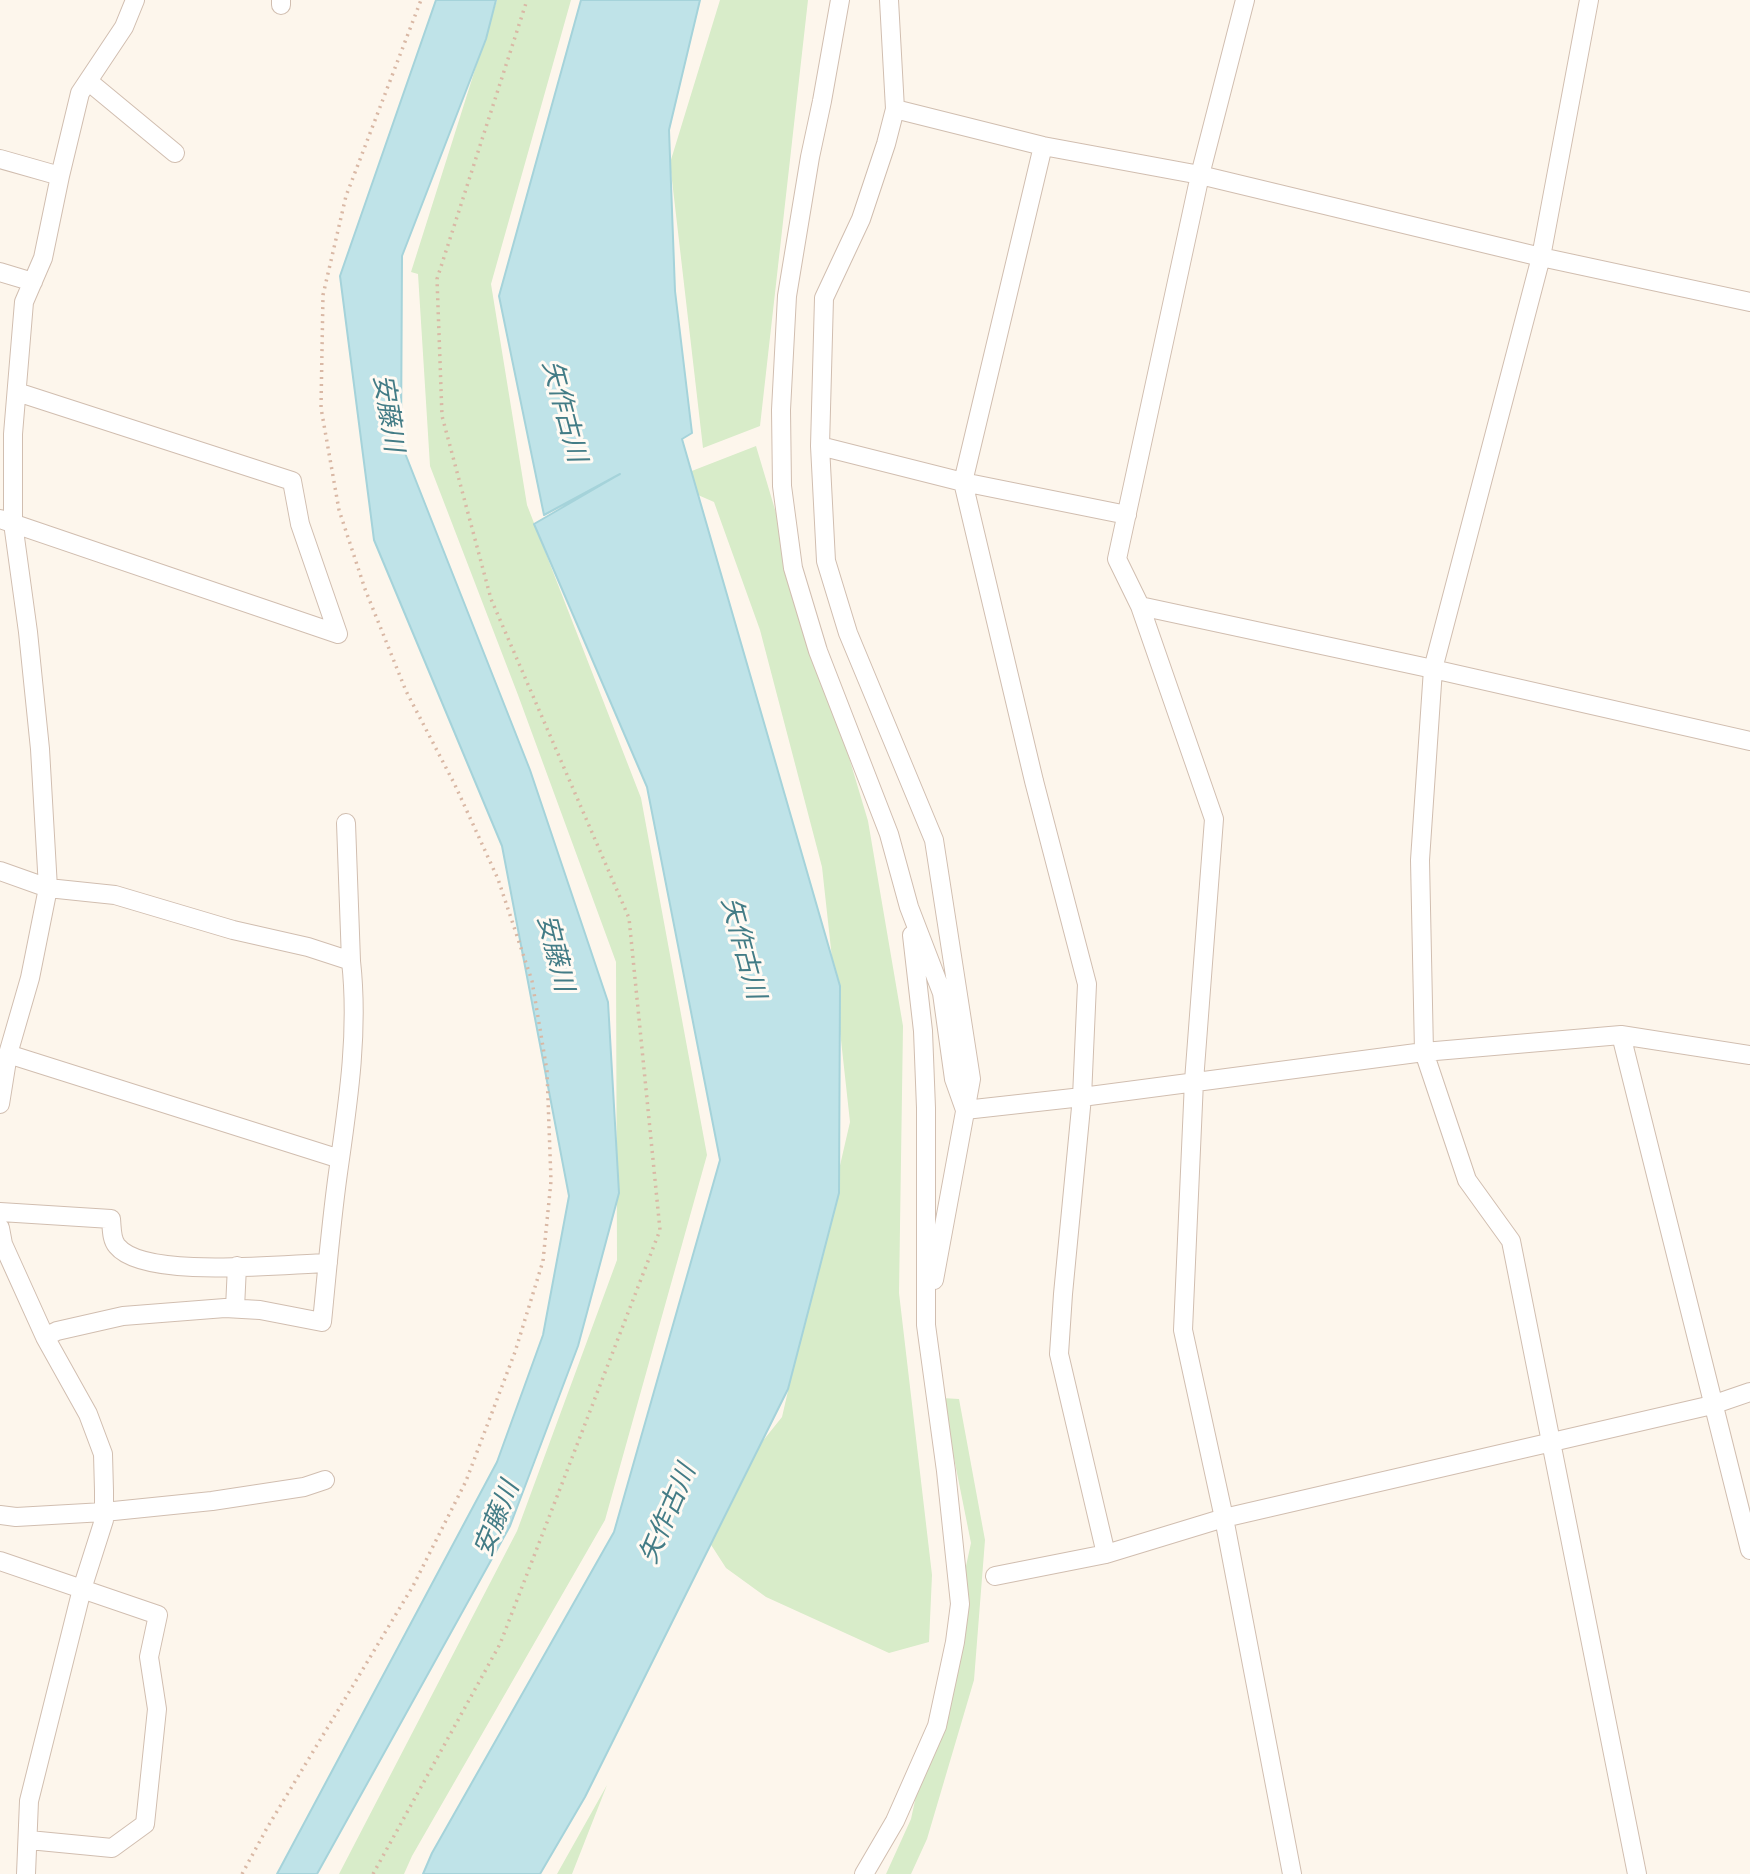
<!DOCTYPE html>
<meta charset="utf-8">
<style>
body{margin:0}
canvas{display:block;background:#fdf6ec}
</style>
<canvas width="1750" height="1874"></canvas>
<script>
const c = document.querySelector('canvas').getContext('2d');
c.lineJoin = 'round';
function fillPath(path, color) { c.fillStyle = color; c.fill(path, 'evenodd'); }
function stroke(path, color, width, dash) { c.strokeStyle = color; c.lineWidth = width; c.lineCap = dash ? 'butt' : 'round'; c.setLineDash(dash || []); c.stroke(path); }
function write(font, color, halo, rows, align = 'center') {
  c.font = font + ' Inter,"Noto Sans JP",sans-serif'; c.lineWidth = 6; c.setLineDash([]); c.textBaseline = 'middle'; c.strokeStyle = halo; c.fillStyle = color; for (const [text, x, y, turn = 0] of rows) {
    c.save(); c.translate(x, y); c.rotate((+turn || 0) * Math.PI / 180); c.textAlign = isNaN(turn) ? turn : align; if (halo) c.strokeText(text, 0, 0); c.fillText(text, 0, 0); c.restore();
  }
}
const green = new Path2D(`
 M497,0H571L491,284L527,505L641,798L707,1155L605,1520L412,1856L404,1874H339L517,1531L617,1260L616,962L518,695L430,466L418,274L411,272Z
 M720,0H808L760,426L703,448L670,163Z
 M756,446L868,821L903,1026L899,1293L932,1575L929,1642L889,1653L766,1597L726,1568L697,1523L782,1417L850,1122L822,867L760,630L714,502L666,481Z
 M942,1398L959,1399L985,1540L974,1680L927,1839L911,1874H886L911,1819L971,1543Z
 M607,1785L572,1874H557Z`);
const water = new Path2D(`
 M436,0H496L486,39L402,256L401,443L530,770L608,1002L619,1193L578,1346L510,1526L317,1874H277L497,1462L543,1335L569,1196L502,846L374,540L340,276Z
 M581,0H700L669,130L675,291L692,433L682,439L840,986L839,1193L788,1389L585,1797L540,1874H423L432,1853L614,1532L720,1160L647,787L534,524L620,474L544,515L499,296Z`);
const path = new Path2D(`
 M242,1874L267,1828L413,1586L466,1481L515,1352L543,1261L551,1181L547,1071L532,981L498,879L455,785L406,691L365,589L339,510L321,408L323,295L346,196L421,0
 M373,1874L500,1644L660,1230L629,918L491,599L442,416L437,279L527,0`);
const street = new Path2D(`
 M281,0V5
 M840,0L822,101L810,157L787,296L781,410L782,486L793,568L818,651L889,834L909,907L942,993L954,1079L965,1110
 M889,0L895,109L886,144L861,219L824,298L820,446L963,482L1127,515
 M1245,0L1200,175L1117,559L1140,606L1214,819L1194,1081L1183,1330L1224,1518L1292,1874
 M1589,0L1541,257L1433,669L1420,860L1424,1052L1467,1180L1511,1241L1637,1874
 M88,81L175,153
 M895,109L1043,146L1200,175L1541,257L1750,302
 M1043,146L963,482L1034,781L1087,984L1082,1097L1063,1294L1059,1354L1106,1554
 M0,159L60,176
 M0,272L33,282
 M820,446L826,561L848,633L934,840L971,1079L934,1280
 M0,519L338,634L300,524L292,481L17,392
 M1140,606L1433,669L1750,741
 M346,823L351,961
 M0,871L48,888L115,895L233,930L308,947L351,961C359,1032 348,1103 338,1173C331,1223 327,1272 322,1322L260,1310L225,1308L123,1316L57,1331L45,1337
 M1621,1035L1750,1550
 M8,1054L340,1159
 M0,1104L8,1054L30,978L48,888L40,749L28,632L13,523V434L24,302L43,258L60,176L80,93L124,27L135,0
 M965,1110L1082,1097L1424,1052L1621,1035L1750,1055
 M0,1212L111,1219C112,1228 111,1239 117,1246C144,1280 284,1264 328,1263
 M0,1228L3,1244L45,1337L88,1414L103,1454L104,1491V1520L82,1589L29,1801L26,1874
 M235,1308L237,1266
 M0,1515L16,1517L104,1512L212,1501L304,1487L325,1480
 M0,1561L158,1615L149,1657L157,1709L145,1824L112,1848L29,1840
 M995,1576L1106,1554L1224,1518L1712,1405L1750,1392
 M864,1874L895,1821L937,1726L955,1642L960,1604L946,1471L926,1325V1108L923,1031L912,935`);
const waterNames = [
 ["矢作古川",564,411,75],
 ["安藤川",388,413,81],
 ["矢作古川",743,948,75],
 ["安藤川",555,953,76],
 ["矢作古川",668,1514,-67],
 ["安藤川",497,1519,-68]
];
fillPath(green, '#d8ecc9');
fillPath(water, '#bfe3e8');
stroke(water, '#a5d3da', 2);
stroke(street, '#d1beb0', 20);
stroke(path, '#d9b8a5', 3.5, [2, 5]);
stroke(street, '#fff', 18);
write('italic 26px', '#437c86', '#fffaf3', waterNames);
</script>
